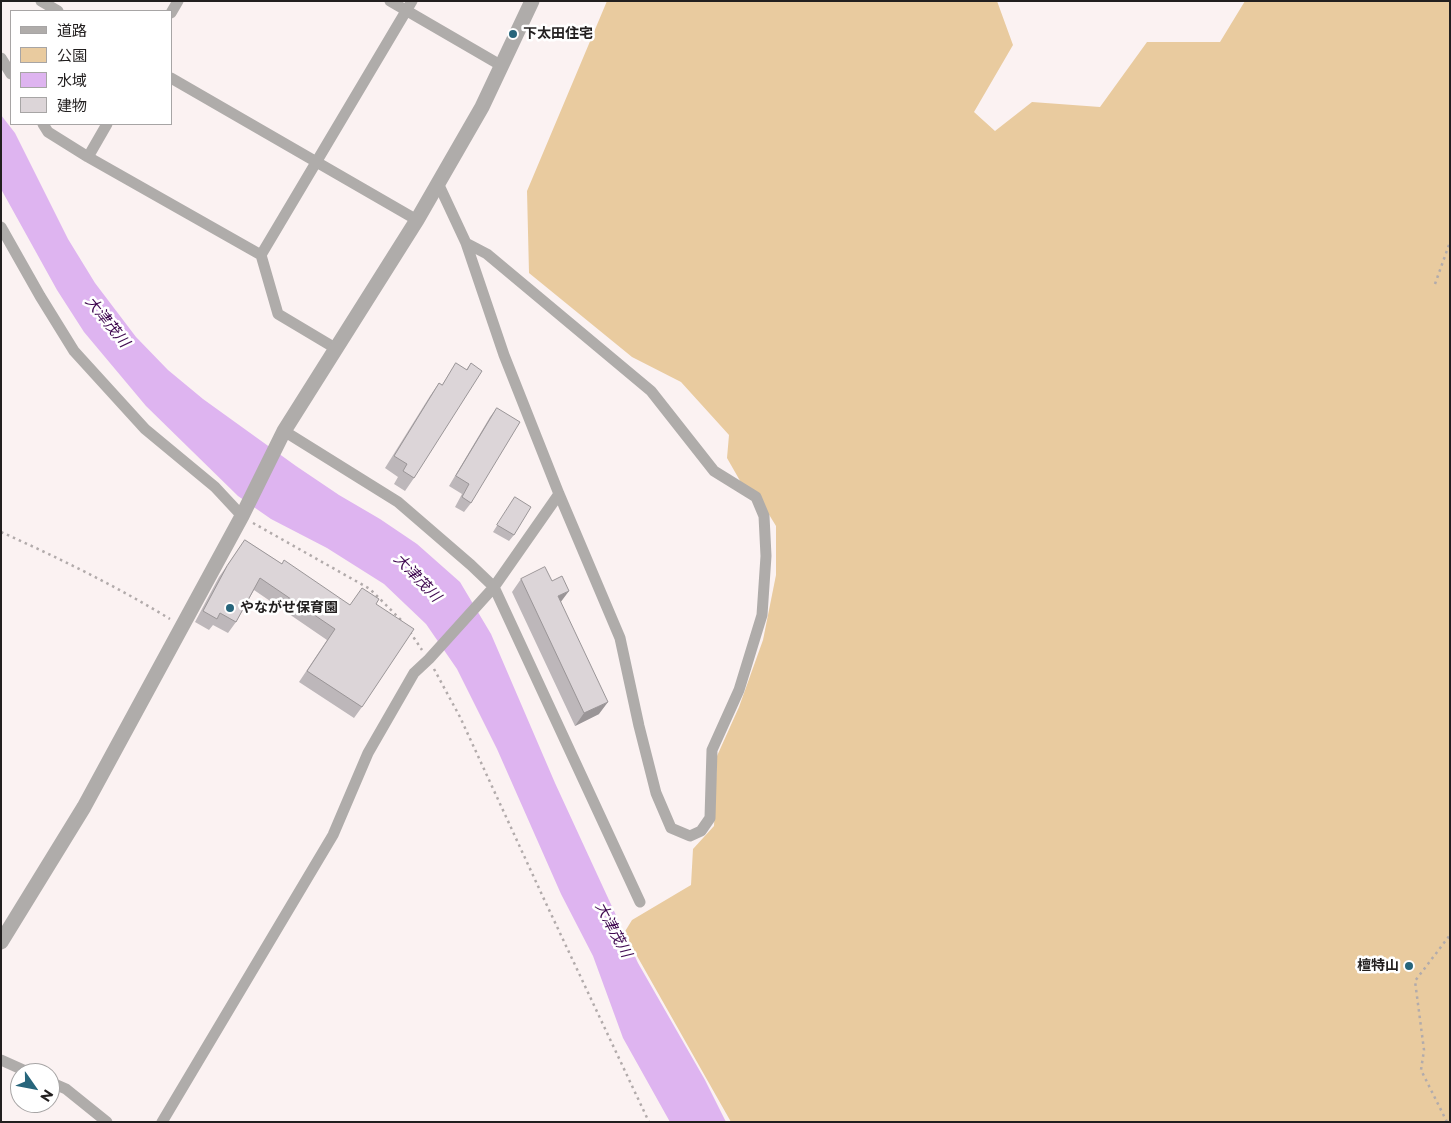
<!DOCTYPE html>
<meta charset="utf-8">
<style>
body{margin:0}
#map{position:relative;width:1451px;height:1123px;overflow:hidden;background:#fbf2f2;font-family:Montserrat,"Noto Sans JP",sans-serif}
canvas{display:block}
.frame{position:absolute;inset:0;border:2px solid #221f1f;pointer-events:none}
.legend{position:absolute;left:10px;top:10px;width:162px;height:115px;box-sizing:border-box;background:#fff;border:1px solid #a7a5a5;margin:0;padding:6px 9px;list-style:none;font-size:15px;color:#221f1f}
.legend li{display:flex;align-items:center;gap:10px;height:25px}
.legend b{width:25px;border:1px solid #a7a5a5}
.north{position:absolute;left:10px;top:1063px;width:50px;height:50px;box-sizing:border-box;background:#fff;border:1px solid #a7a5a5;border-radius:50%;rotate:123deg;font-size:14px;font-weight:700;line-height:20px;text-align:center;color:#221f1f}
.north::after{content:'';display:block;margin:auto;width:18px;height:22px;background:#27657b;clip-path:polygon(50% 0,100% 100%,50% 72%,0 100%)}
</style>
<div id="map">
<canvas width="1451" height="1123"></canvas>
<div class="frame"></div>
<ul class="legend">
<li><b style="height:6px;background:#afacaa"></b>道路</li>
<li><b style="height:14px;background:#e9cb9f"></b>公園</li>
<li><b style="height:14px;background:#deb4f0"></b>水域</li>
<li><b style="height:14px;background:#dcd5d8"></b>建物</li>
</ul>
<div class="north">N</div>
</div>
<script>
const c = document.querySelector('canvas').getContext('2d');
c.lineJoin = 'round';
function fillPath(path, color) { c.fillStyle = color; c.fill(path, 'evenodd'); }
function stroke(path, color, width, dash) { c.strokeStyle = color; c.lineWidth = width; c.lineCap = dash ? 'butt' : 'round'; c.setLineDash(dash || []); c.stroke(path); }
function write(font, color, halo, rows, align = 'center') {
  c.font = font + ' Montserrat,"Noto Sans JP",sans-serif'; c.lineWidth = 5; c.setLineDash([]); c.textBaseline = 'middle'; c.strokeStyle = halo; c.fillStyle = color; for (const [text, x, y, turn = 0] of rows) {
    c.save(); c.translate(x, y); c.rotate((+turn || 0) * Math.PI / 180); c.textAlign = isNaN(turn) ? turn : align; if (halo) c.strokeText(text, 0, 0); c.fillText(text, 0, 0); c.restore();
  }
}
const green = new Path2D(`
 M607,1H997L1013,45L974,112L995,131L1032,102L1100,107L1147,42H1220L1245,1H1450V1122H731L624,933L632,920L691,885L693,849L714,826L717,756L739,707L763,640L776,575V526L762,503L751,500L727,458L729,435L681,382L632,357L529,273L527,191Z`);
const water = new Path2D(`
 M1,115L15,133L68,239L95,283L136,337L168,370L203,399L296,466L339,495L380,519L417,544L460,582L491,634L555,783L638,963L705,1080L726,1122H670L623,1038L593,956L561,894L497,749L457,669L426,624L384,584L327,548L271,519L238,496L146,406L84,332L57,290L1,189Z`);
const path = new Path2D(`
 M1435,284L1450,242
 M253,523L370,589L402,621
 M1,532C59,558 116,586 170,619
 M410,632L422,650
 M434,669L460,717L543,897L649,1122
 M1447,1122L1421,1070L1424,1050L1415,981L1450,935`);
const minor = new Path2D(`
 M41,1L58,11
 M390,1L502,66
 M171,13L178,1
 M1,58L11,74
 M171,78L417,220
 M43,124L48,132L88,157L261,255L278,314L335,348
 M88,157L107,124
 M438,183L466,243L504,355L559,494L620,638L639,726L656,793L671,828L690,836L701,831L710,818L712,750L739,690L762,615L766,556L764,516L756,497L714,471L651,391L487,254L466,243
 M1,227L40,296L74,351L145,429L215,487L242,516
 M261,255L412,1
 M284,431L398,502L471,565L494,587L640,902
 M1,1060L30,1073
 M50,1082L66,1089L107,1122
 M162,1122L333,835L368,753L414,673L429,659L494,587L559,494`);
const tertiary = new Path2D(`
 M1,942L84,807L242,516L284,431L417,220L482,107L532,1`);
const wall = new Path2D(`
 M456,363L466,370L471,363L414,478L405,491L394,484L398,477L385,468L430,396L439,383L442,385Z
 M497,408L471,503L464,512L455,507L462,494L449,486L490,417Z
 M515,497L514,535L509,541L493,532Z
 M245,540L282,564L350,605L376,604L362,707L354,718L299,682L327,640L254,590L236,622L228,633L213,625L209,630L195,622L219,577Z
 M521,579L561,602L599,714L575,726L512,592Z`);
const shadedWall = new Path2D(`
 M569,591L560,603L558,596Z
 M608,702L599,714L575,726L584,713Z`);
const building = new Path2D(`
 M456,363L467,370L471,363L482,371L414,478L403,471L407,464L394,456L439,383L442,385Z
 M497,408L520,422L471,503L462,497L469,484L456,476Z
 M515,497L531,507L514,535L497,525Z
 M245,540L282,564L284,560L350,605L362,588L379,599L376,604L414,629L362,707L307,671L335,629L260,578L236,622L220,613L217,619L203,611L227,566Z
 M545,567L552,581L562,576L569,591L558,596L608,702L584,713L521,579Z`);
const markers = [
 [513,34,5,"#27657b"],
 [230,608,5,"#27657b"],
 [1409,966,5,"#27657b"]
];
const poiNames = [
 ["下太田住宅",523,34],
 ["やながせ保育園",240,608],
 ["檀特山",1399,966,"right"]
];
const waterNames = [
 ["大津茂川",107,322,51],
 ["大津茂川",417,578,46],
 ["大津茂川",613,930,62]
];
fillPath(green, '#e9cb9f');
fillPath(water, '#deb4f0');
stroke(path, '#b2abab', 2.5, [2.5, 4]);
stroke(minor, '#afacaa', 11);
stroke(tertiary, '#afacaa', 15);
fillPath(wall, '#bdb7ba');
fillPath(shadedWall, '#9a9597');
fillPath(building, '#dcd5d8');
stroke(building, '#9a9597', 1);
for (const [x, y, r, color] of markers) { const dot = new Path2D(); dot.arc(x, y, r, 0, 2 * Math.PI); c.fillStyle = color; c.fill(dot); stroke(dot, '#fff', 2); }
write('bold 14px', '#221f1f', '#fff', poiNames, 'left');
write('italic 15px', '#400a51', '#fff', waterNames);
</script>
